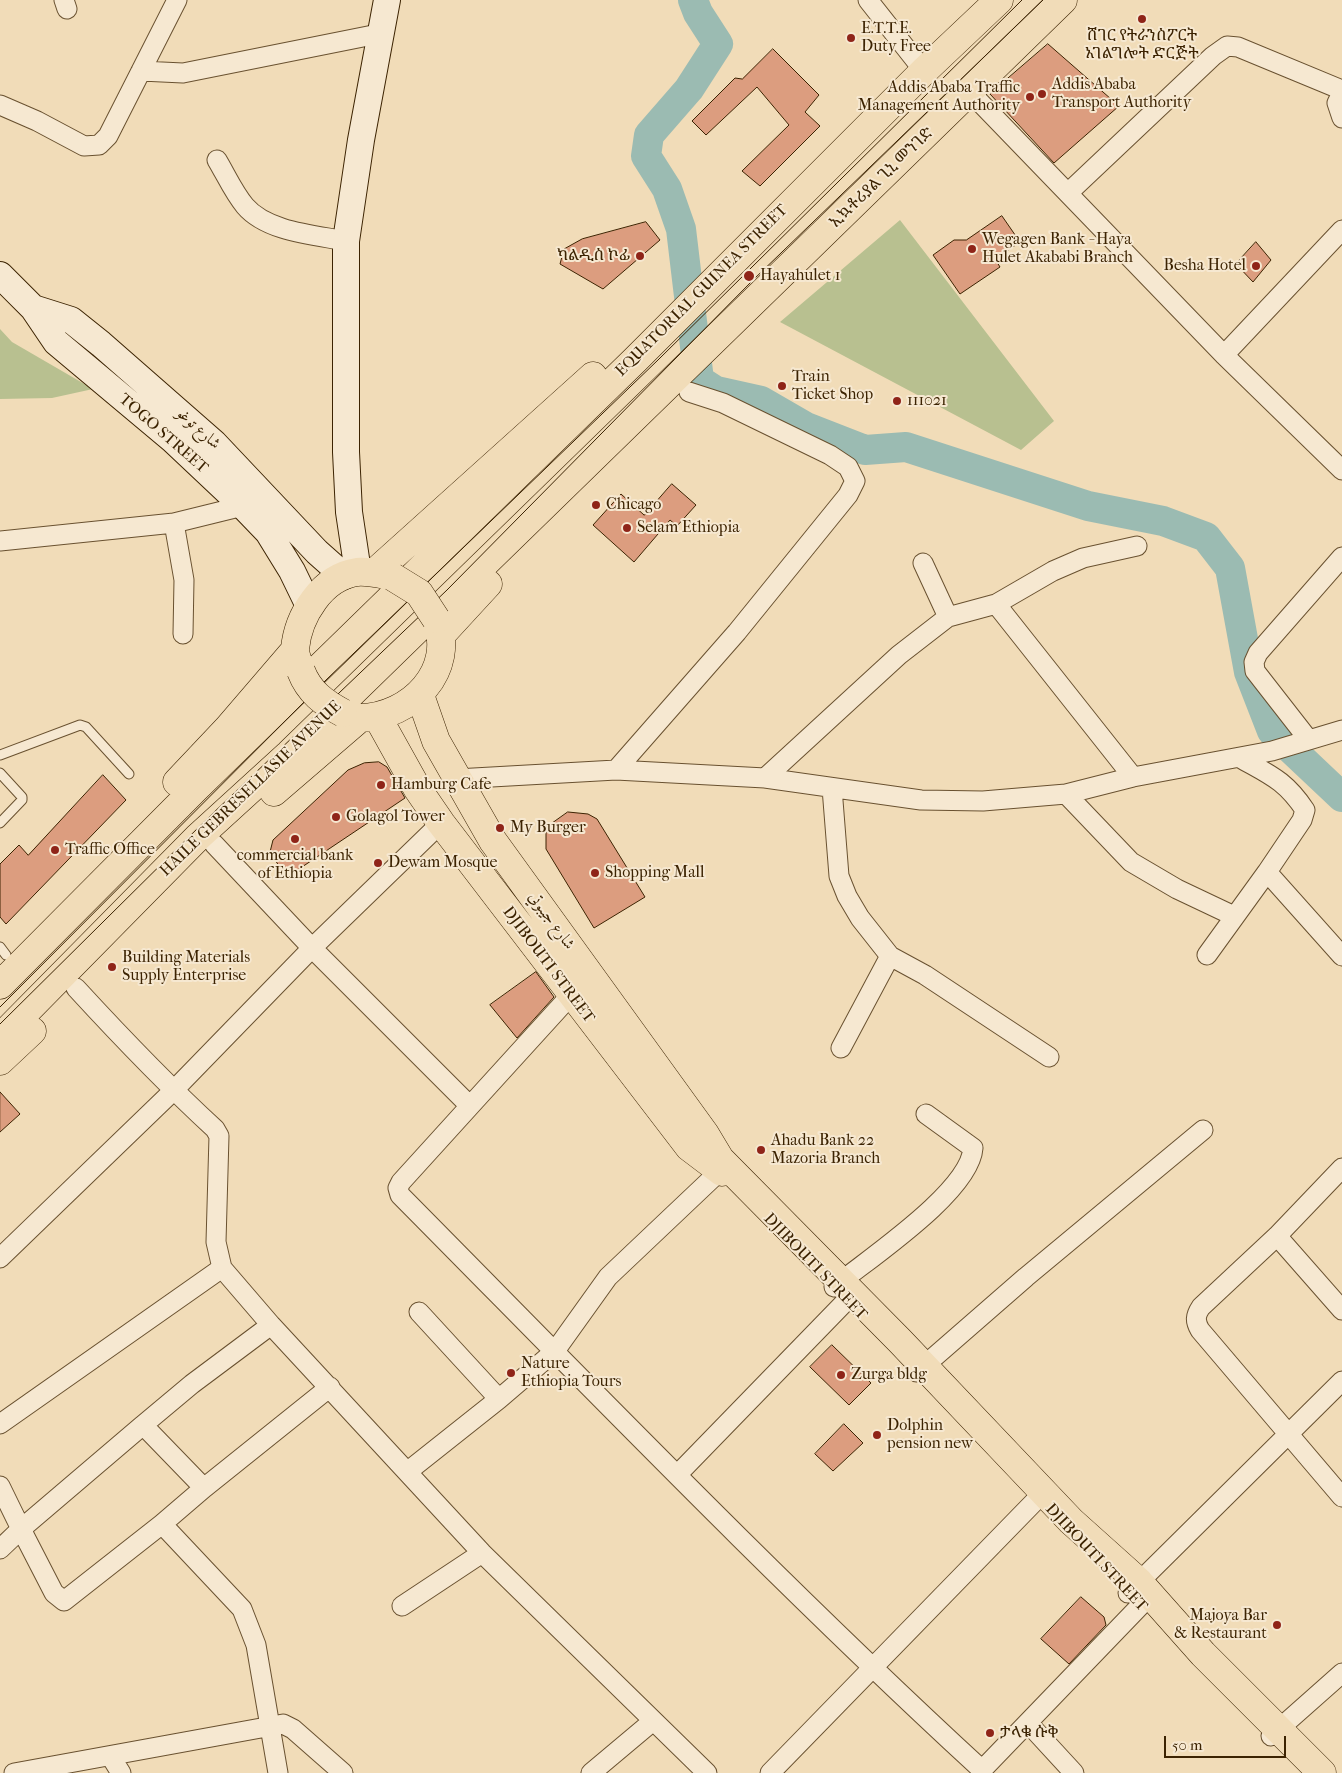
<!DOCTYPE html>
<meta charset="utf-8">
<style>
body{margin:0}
#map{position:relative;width:1342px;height:1773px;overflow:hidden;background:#f1dcb8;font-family:"IM FELL French Canon",serif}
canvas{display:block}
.scale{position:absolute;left:1164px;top:1736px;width:122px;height:22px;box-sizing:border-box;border:2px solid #3c2302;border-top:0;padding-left:6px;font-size:15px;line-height:18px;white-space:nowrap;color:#3c2302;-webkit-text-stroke:4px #f6e8d1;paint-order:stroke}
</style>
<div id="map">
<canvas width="1342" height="1773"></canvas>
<div class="scale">50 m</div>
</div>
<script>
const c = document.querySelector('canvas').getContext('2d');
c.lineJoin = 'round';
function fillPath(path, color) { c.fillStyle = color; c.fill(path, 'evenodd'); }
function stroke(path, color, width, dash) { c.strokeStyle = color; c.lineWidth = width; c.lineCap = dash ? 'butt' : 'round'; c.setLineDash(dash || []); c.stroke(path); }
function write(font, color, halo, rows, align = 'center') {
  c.font = font + ' "IM FELL French Canon",Amiri,"Noto Serif Ethiopic",serif'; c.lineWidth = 4; c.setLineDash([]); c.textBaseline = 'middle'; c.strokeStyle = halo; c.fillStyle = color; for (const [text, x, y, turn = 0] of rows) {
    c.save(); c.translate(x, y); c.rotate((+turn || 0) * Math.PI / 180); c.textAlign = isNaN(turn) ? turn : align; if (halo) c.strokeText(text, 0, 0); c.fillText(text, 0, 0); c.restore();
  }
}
const green = new Path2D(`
 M900,220L1054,421L1021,450L780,322Z
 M0,329L12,342L93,389L52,398L0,399Z`);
const river = new Path2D(`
 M693,0L698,13L718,44L689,89L649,135L646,156L667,189L681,229L699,380L716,391L761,401L806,427L865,450L906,447L1088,506L1163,521L1206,537L1230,568L1249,672L1272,731L1342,797`);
const building = new Path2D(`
 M1048,44L1119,106L1054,163L990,94Z
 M773,49L819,95L805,112L820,126L760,186L742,171L789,125L757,87L706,135L692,121L735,78L742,79Z
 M1002,216L1020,242L995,259L1000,267L960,294L933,255L954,240H966Z
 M646,222L660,240L603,289L560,264L564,249L582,239Z
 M1256,242L1271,260L1253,282L1236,264Z
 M672,484L696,505L677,526L670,520L634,562L593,525L621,494L644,515Z
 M379,762L387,767L405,798L296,871L279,866L270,852L273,840L348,770L364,763Z
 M103,775L126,800L6,924L0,917V864L19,845L28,855Z
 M568,812L588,814L597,819L645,897L594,928L546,849V833L551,824Z
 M536,972L554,997L517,1038L490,1005Z
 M0,1092L20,1114L0,1132Z
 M832,1345L871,1383L849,1405L810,1367Z
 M844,1424L863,1443L833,1471L815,1454Z
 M1081,1597L1104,1617L1106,1625L1069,1664L1041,1639Z`);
const lane = new Path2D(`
 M0,755L80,725L86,727L129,774
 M0,773L22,797V800L0,823
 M0,947L6,955`);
const street = new Path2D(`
 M64,0L67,9
 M868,0L924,71
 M141,71L183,73L383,33
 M970,92L1224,355L1342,470
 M1342,93L1337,103L1342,118
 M0,105L37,121L84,146L99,145L108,136L177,0
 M217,160C226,175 234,193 245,206C267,232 315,235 346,241
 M1068,193L1213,56L1227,46L1238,47L1342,90
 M1224,355L1342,230
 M174,523L184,580L183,634
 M0,541L174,523L243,506
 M923,563L948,617
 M996,604L1133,777
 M1308,739L1255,671L1254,662L1258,653L1342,557
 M1240,758C1270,775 1285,780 1305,810L1302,820L1267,872
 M616,770L737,632L848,495L855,481L848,467L830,455L723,403L689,392
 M765,778L899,655L948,617L996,604L1053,571L1083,558L1137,546
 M456,779L616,770L765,778L921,800L983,801L1066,794L1133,777L1272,751L1342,730
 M832,788L839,876L847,896L860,918L890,956L925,975L1049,1057
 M1066,794L1131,862L1177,889L1234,916
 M214,844L312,948L470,1106L401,1182L398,1188L400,1195C592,1389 781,1585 982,1770L1140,1606
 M1207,955L1267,872L1342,956
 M76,988C121,1037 166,1084 215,1129L219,1136L216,1242L222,1268L271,1325L482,1553L707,1773
 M841,1048L890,956
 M470,1106L571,995
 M1342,1168L1277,1236L1201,1307C1195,1316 1195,1321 1200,1330L1342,1497
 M1277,1236L1342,1310
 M0,1258L173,1091L312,948L441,823
 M834,1287C868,1259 970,1192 973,1148L926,1114
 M419,1312L499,1399
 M917,1372L1026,1277L1203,1130
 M0,1424L222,1268
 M143,1425L192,1384L271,1325
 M407,1472L499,1399L555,1351L608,1277L721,1170
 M677,1475L847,1300
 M0,1486L21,1529L143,1425L204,1488
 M162,1524L204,1488L330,1387
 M0,1549L21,1529L54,1593L64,1601L162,1524L242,1609L256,1645L278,1773
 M1128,1593L1342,1381
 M402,1606L482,1553
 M1028,1723L1074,1773
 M1271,1736L1342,1673
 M111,1757L121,1773
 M14,1773L283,1724L293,1729L343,1773
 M591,1773L653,1721
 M770,1773L1039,1497`);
const secondary = new Path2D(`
 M0,275L33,308L56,342L173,440L243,506L268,532L292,571L309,606
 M33,308L71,320L101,344L214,443L317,552L344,576
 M358,572L349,512L346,452V241L361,140L387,0`);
const primary = new Path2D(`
 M374,573L593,376
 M442,634L488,584
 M300,667C298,662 295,655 295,649C298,616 322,577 357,572C368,571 380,574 391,576
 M420,695L436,741L493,841L705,1134L720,1159L900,1341L1071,1521L1139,1582L1203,1654L1322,1773
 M360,718C411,717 457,670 436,619
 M378,718L417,788L441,823L689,1147L722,1172
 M177,782L228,728L295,650
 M274,792L360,718
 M0,985L195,789L634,361L924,71L999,0
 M0,1038L198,837L289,754L1063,0
 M0,1061L32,1031`);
const tram = new Path2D(`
 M0,1007L326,680L658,360L1022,0
 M0,1024L209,817L447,590L753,280L1043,0`);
const primaryBridge = new Path2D(`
 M393,577L419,593L436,619
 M301,671C309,692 324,703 343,713`);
const markers = [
 [1142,19,5,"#8f2418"],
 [851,38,5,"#8f2418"],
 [1042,94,5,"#8f2418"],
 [1030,97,5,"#8f2418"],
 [972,249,5,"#8f2418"],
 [640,256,5,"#8f2418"],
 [1256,266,5,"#8f2418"],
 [749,276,6,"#8f2418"],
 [782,386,5,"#8f2418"],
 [897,401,5,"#8f2418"],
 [596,505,5,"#8f2418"],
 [627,528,5,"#8f2418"],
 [381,785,5,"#8f2418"],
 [336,817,5,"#8f2418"],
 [500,828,5,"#8f2418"],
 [295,839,5,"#8f2418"],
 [55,850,5,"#8f2418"],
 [378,863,5,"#8f2418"],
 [595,873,5,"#8f2418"],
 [112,967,5,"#8f2418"],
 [761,1150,5,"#8f2418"],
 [511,1373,5,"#8f2418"],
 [841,1375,5,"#8f2418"],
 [877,1435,5,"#8f2418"],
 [1277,1625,5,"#8f2418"],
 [990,1733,5,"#8f2418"]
];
const poiNames = [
 ["E.T.T.E.",861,29],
 ["Duty Free",861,47],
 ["ሸገር የትራንስፖርት",1142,36,"center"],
 ["አገልግሎት ድርጅት",1142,54,"center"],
 ["Addis Ababa",1052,85],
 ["Transport Authority",1052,103],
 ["Addis Ababa Traffic",1020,88,"right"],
 ["Management Authority",1020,106,"right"],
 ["Wegagen Bank - Haya",982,240],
 ["Hulet Akababi Branch",982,258],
 ["ካልዲስ ኮፊ",630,256,"right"],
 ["Besha Hotel",1246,266,"right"],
 ["Hayahulet 1",760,276],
 ["Train",792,377],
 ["Ticket Shop",792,395],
 ["111021",907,401],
 ["Chicago",606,505],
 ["Selam Ethiopia",637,528],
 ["Hamburg Cafe",391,785],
 ["Golagol Tower",346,817],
 ["My Burger",510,828],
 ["Traffic Office",65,850],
 ["commercial bank",295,856,"center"],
 ["of Ethiopia",295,874,"center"],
 ["Dewam Mosque",388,863],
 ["Shopping Mall",605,873],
 ["Building Materials",122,958],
 ["Supply Enterprise",122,976],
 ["Ahadu Bank 22",771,1141],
 ["Mazoria Branch",771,1159],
 ["Nature",521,1364],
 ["Ethiopia Tours",521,1382],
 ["Zurga bldg",851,1375],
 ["Dolphin",887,1426],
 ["pension new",887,1444],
 ["Majoya Bar",1267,1616,"right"],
 ["& Restaurant",1267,1634,"right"],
 ["ታላቁ ሱቅ",1000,1733]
];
const streetNames = [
 ["ኢኳቶሪያል ጊኒ መንገድ",882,178,-44],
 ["EQUATORIAL GUINEA STREET",702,291,-45],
 ["شارع توغو",198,429,42],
 ["TOGO STREET",163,434,41],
 ["HAILE GEBRESELLASIE AVENUE",251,789,-44],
 ["شارع جيبوتي",551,921,54],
 ["DJIBOUTI STREET",548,965,53],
 ["DJIBOUTI STREET",815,1267,46],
 ["DJIBOUTI STREET",1096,1558,47]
];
fillPath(green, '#b8c090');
stroke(river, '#9bbbb2', 30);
fillPath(building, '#dc9d7f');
stroke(building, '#3c2302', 1);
stroke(lane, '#695130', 11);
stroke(street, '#695130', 21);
stroke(secondary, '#3c2302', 28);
stroke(primary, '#3c2302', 29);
stroke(lane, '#f6e8d1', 9);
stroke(street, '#f6e8d1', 19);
stroke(secondary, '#f6e8d1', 26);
stroke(primary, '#f1dcb8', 28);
stroke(tram, '#3c2302', 1);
stroke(primaryBridge, '#3c2302', 29, []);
stroke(primaryBridge, '#f1dcb8', 28);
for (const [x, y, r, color] of markers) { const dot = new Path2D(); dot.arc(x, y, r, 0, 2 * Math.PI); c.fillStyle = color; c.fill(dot); stroke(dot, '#f6e8d1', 2); }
write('16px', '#3c2302', '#f6e8d1', poiNames, 'left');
write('16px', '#3c2302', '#f6e8d1', streetNames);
</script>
